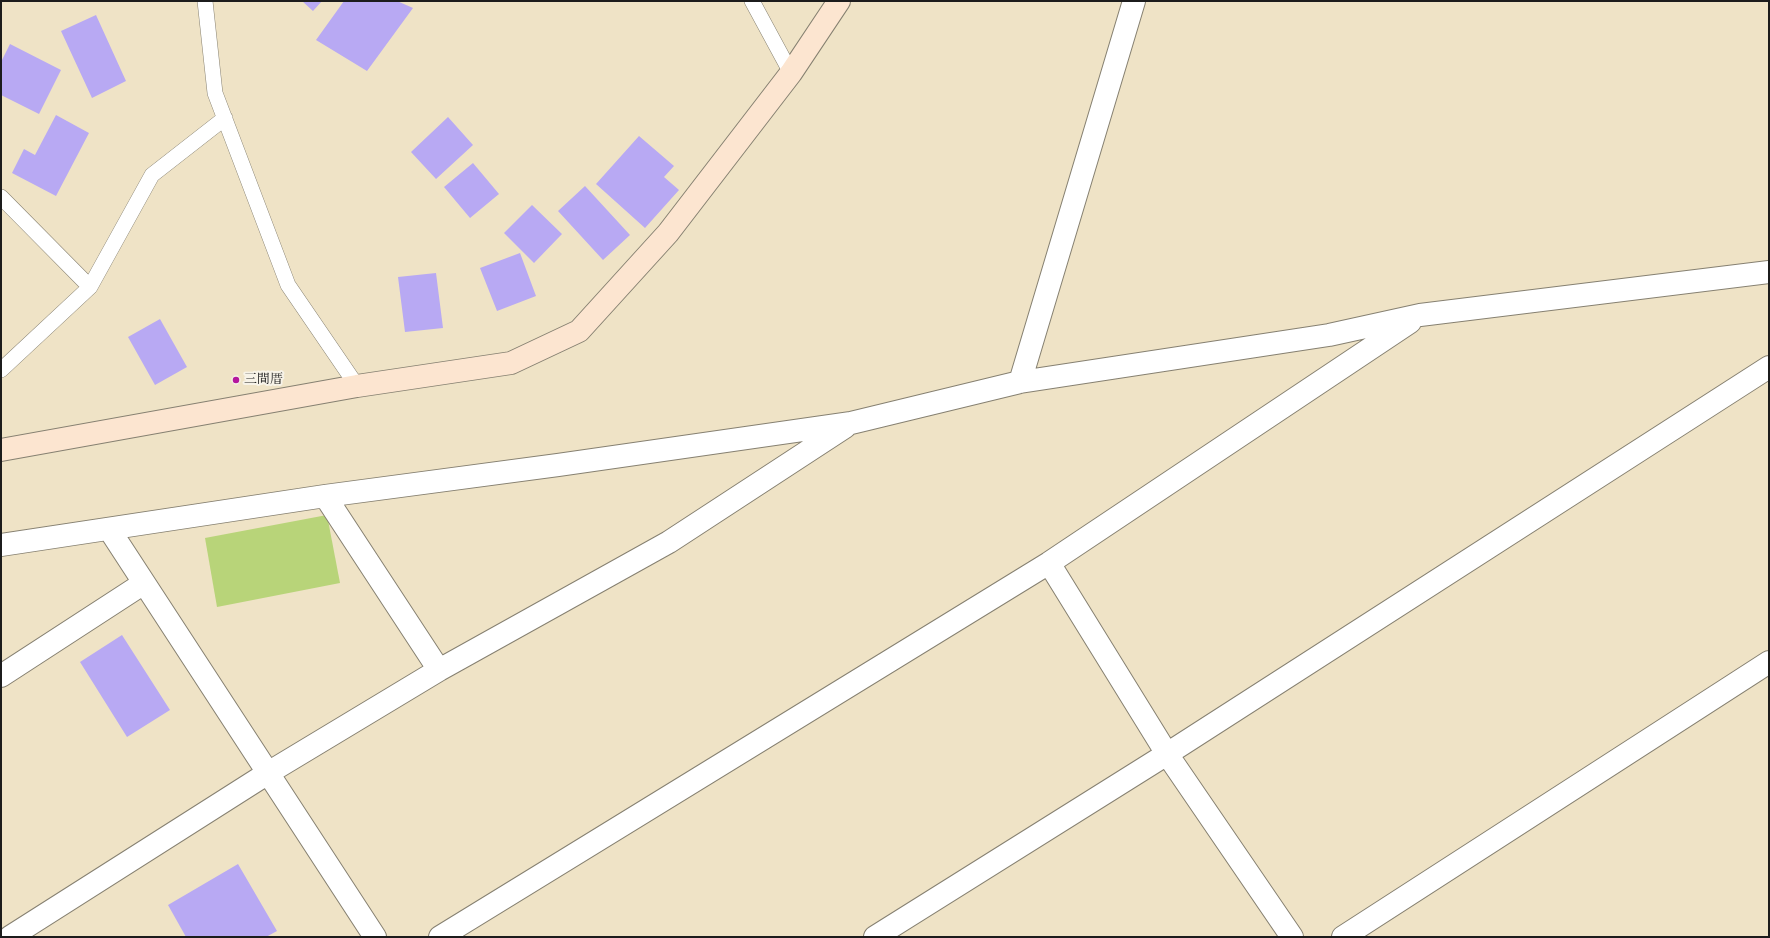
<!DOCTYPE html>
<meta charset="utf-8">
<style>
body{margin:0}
#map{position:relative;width:1770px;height:938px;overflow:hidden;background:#efe3c6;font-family:"Libre Bodoni",serif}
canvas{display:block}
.frame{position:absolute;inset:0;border:2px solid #1c1c1c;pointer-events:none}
</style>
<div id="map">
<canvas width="1770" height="938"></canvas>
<div class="frame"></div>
</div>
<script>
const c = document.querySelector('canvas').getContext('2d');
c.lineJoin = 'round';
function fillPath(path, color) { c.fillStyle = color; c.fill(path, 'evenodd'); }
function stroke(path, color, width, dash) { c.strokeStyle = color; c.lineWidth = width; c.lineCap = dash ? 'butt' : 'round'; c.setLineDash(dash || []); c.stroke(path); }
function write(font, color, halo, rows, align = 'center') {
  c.font = font + ' "Libre Bodoni","Noto Serif TC",serif'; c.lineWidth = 4; c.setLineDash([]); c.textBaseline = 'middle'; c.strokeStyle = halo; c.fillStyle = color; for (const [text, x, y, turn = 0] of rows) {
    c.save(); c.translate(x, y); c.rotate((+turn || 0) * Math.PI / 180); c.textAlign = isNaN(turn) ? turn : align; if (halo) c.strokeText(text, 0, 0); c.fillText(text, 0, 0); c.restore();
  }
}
const green = new Path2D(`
 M327,515L340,583L217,607L205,538Z`);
const building = new Path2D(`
 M302,1H322L313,11Z
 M344,1H397L413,8L367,71L316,40Z
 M96,15L126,81L92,98L61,31Z
 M10,44L61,70L39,114L1,95V62Z
 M56,115L89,133L56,196L12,173L24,149L35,155Z
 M448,117L473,145L436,179L411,152Z
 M639,136L674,166L664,177L679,190L645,228L596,184Z
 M473,163L499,194L470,218L444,187Z
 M585,186L630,235L603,260L558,211Z
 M532,205L562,234L534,263L504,233Z
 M520,253L536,296L497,311L480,268Z
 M436,273L443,328L405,332L398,277Z
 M160,319L187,367L155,385L128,337Z
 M122,635L170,710L127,737L80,662Z
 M238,864L277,931L266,937H186L168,905Z`);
const lane = new Path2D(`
 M205,1L215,93L288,285L357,386
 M752,1L791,73
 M1,197L90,287
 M1,370L90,287L152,175L225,118`);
const street = new Path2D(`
 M1020,382L1134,1
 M325,496L439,670
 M109,529L375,937
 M1,545L325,496L558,465L851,423L1020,382L1329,335L1420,315L1769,272
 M1049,563L1167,754L1292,937
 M1,676L144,583
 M10,937L268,773L439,670L669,542L845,427
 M440,937L1049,563L1410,322
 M875,937L1167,754L1769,367
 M1343,937L1769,662`);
const secondary = new Path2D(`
 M1,450L357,386L511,363L579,331L668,233L791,73L839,1`);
const markers = [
 [236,380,4,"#b5179e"]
];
const poiNames = [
 ["三間厝",244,380]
];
fillPath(green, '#b8d479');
fillPath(building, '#b8a9f3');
stroke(lane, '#868071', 16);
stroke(street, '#868071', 24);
stroke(secondary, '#868071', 24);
stroke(lane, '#fff', 15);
stroke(street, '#fff', 22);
stroke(secondary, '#fce5d0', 22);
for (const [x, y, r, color] of markers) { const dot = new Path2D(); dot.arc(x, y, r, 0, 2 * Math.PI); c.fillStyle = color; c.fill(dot); stroke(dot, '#f7f3e8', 1.5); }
write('13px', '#1c1c1c', '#f7f3e8', poiNames, 'left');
</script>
